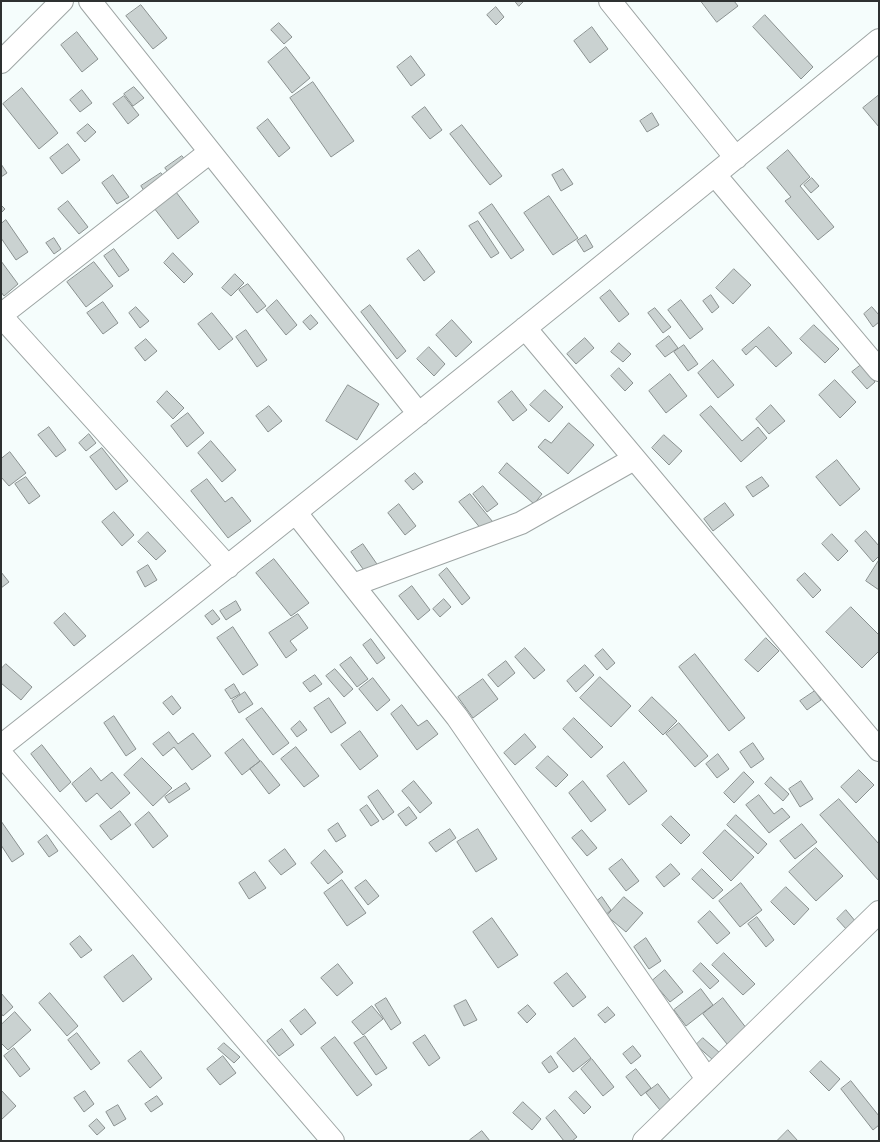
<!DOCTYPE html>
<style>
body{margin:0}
#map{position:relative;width:880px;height:1142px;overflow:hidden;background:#f5fdfc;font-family:"Noto Sans",sans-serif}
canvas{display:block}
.frame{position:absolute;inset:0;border:2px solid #2e3131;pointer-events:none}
</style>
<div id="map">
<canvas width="880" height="1142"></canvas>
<div class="frame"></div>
</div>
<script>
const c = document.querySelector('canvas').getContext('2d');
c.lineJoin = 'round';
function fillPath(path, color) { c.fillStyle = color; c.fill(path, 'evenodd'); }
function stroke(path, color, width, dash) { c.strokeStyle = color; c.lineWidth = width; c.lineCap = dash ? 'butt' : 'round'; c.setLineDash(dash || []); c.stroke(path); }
const building = new Path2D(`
 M515,1H524L519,6Z
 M701,1H734L738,6L717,22Z
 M141,5L167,38L153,49L126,16Z
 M496,7L504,17L496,25L487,15Z
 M765,15L813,67L801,79L753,27Z
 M279,23L292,37L284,44L271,30Z
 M592,27L608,49L590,63L574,41Z
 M77,32L98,59L82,72L61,45Z
 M286,47L310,78L292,93L268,62Z
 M411,56L425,75L411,86L397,67Z
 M313,82L354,141L331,157L290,98Z
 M134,87L144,98L133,106L124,94Z
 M22,88L58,133L39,149L3,104Z
 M82,90L92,103L80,112L70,100Z
 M879,95V127L863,108Z
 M124,96L139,115L128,124L113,104Z
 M425,107L442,130L430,139L412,117Z
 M652,113L659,125L647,132L640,121Z
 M268,119L290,148L279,157L257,128Z
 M88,124L96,132L85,142L77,133Z
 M462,125L502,176L490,185L450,134Z
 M68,144L80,160L62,174L50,158Z
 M788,150L810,177L800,186L834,227L818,240L785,201L791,197L767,168Z
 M182,156L187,162L170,175L165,168Z
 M1,164L7,173L1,177Z
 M563,169L573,184L561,191L552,175Z
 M161,173L166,180L146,194L141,186Z
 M113,175L129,197L117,204L102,183Z
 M812,178L819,186L811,193L804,185Z
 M176,192L199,222L178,239L154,208Z
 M549,196L578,238L553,255L524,213Z
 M68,201L88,227L79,234L58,209Z
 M492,204L524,250L511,259L479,213Z
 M1,205L5,209L1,213Z
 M6,220L28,252L16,260L1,238V224Z
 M478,221L499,253L491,258L469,226Z
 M586,235L593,247L584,252L577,241Z
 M54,238L61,249L54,254L46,243Z
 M114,249L129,270L119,277L104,256Z
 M419,250L435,272L424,281L407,259Z
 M173,253L193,274L184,283L164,263Z
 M1,261L18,284L4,296L1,292Z
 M94,262L113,286L86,307L67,282Z
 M734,269L751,285L733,304L716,288Z
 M235,274L244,283L231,296L222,288Z
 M248,284L266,306L257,313L239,290Z
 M610,290L629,314L619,322L600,298Z
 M711,295L719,307L712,313L703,301Z
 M277,300L297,325L286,335L266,310Z
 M681,300L703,329L690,339L668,310Z
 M103,302L118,323L103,334L87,313Z
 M370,305L406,351L397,359L361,312Z
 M136,307L149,321L140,328L129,313Z
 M872,307L879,315V322L873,327L864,314Z
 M655,308L671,327L663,333L648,313Z
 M212,313L233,339L219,350L198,324Z
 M311,315L318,323L310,330L303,322Z
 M452,320L472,342L456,357L436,335Z
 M814,325L839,349L825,363L800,339Z
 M769,327L792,353L776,367L756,346L746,355L742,350Z
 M246,330L267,360L257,367L236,337Z
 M669,336L678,348L665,357L656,346Z
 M585,338L594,348L576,364L567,354Z
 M146,339L157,351L145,361L135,348Z
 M619,343L631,354L623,362L611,352Z
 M684,345L698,364L688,371L674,352Z
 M429,347L445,364L434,376L417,359Z
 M713,360L734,385L718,398L698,373Z
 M861,365L875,382L867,389L852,372Z
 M619,368L633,383L625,391L611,376Z
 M670,374L687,396L666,413L649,391Z
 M835,380L856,402L840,418L819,395Z
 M348,385L379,404L357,440L326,421Z
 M545,390L563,407L549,422L530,405Z
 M167,391L184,408L173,419L157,402Z
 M512,391L527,410L513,421L498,402Z
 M771,405L785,421L769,434L756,419Z
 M269,406L282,421L268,432L256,416Z
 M711,406L742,441L758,427L767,438L741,462L700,415Z
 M188,413L204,433L187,447L171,426Z
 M569,423L594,445L568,474L538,447L545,439L551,443Z
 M49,427L66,450L56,457L38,435Z
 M89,434L96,443L86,451L79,443Z
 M664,435L682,451L669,465L652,448Z
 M211,441L236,470L222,482L198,453Z
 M102,448L128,481L116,490L90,457Z
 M10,452L26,473L9,486L1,477V459Z
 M837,460L860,489L840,506L816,477Z
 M507,463L542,494L534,504L499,473Z
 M415,473L423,482L413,490L405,481Z
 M26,477L40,496L29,504L15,484Z
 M762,477L769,486L753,497L746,487Z
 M207,479L225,502L232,497L251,521L228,538L191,491Z
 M483,486L498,504L487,512L473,494Z
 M470,494L497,527L486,535L459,502Z
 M725,503L734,515L713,531L704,519Z
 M399,504L416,526L405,535L388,513Z
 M114,512L134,535L122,546L102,522Z
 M866,531L879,546V556L873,562L855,541Z
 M148,532L166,551L156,560L138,542Z
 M832,534L848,551L838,561L822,544Z
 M363,544L379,567L368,576L351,552Z
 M274,559L309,603L291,616L256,573Z
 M879,560V590L866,581Z
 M148,565L157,580L145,587L137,572Z
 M447,568L470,598L462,605L439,575Z
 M1,572L9,582L1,588Z
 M805,573L821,590L813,598L797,580Z
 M412,586L430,610L418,620L399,596Z
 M444,599L451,607L440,617L433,609Z
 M236,601L241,610L226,620L220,611Z
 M851,607L879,635V651L862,668L826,632Z
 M213,610L220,619L212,625L205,616Z
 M65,613L86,636L74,646L54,623Z
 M298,614L308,628L290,641L297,650L286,658L269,633Z
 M233,627L258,665L243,675L217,638Z
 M766,638L779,651L758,672L745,660Z
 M371,639L385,658L377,664L363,645Z
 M525,648L545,670L534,679L515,657Z
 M603,649L615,663L607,670L595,656Z
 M695,654L745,718L729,731L679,667Z
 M351,657L368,679L357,687L340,665Z
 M506,661L515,673L498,687L488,675Z
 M6,664L32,687L21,700L1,683V669Z
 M585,665L594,675L576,692L567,681Z
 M335,669L353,689L344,697L326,676Z
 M315,675L322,684L310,692L303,683Z
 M600,677L631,706L611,727L580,698Z
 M373,678L390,700L377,711L359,689Z
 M483,679L498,699L473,718L458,697Z
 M234,684L240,694L231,699L225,690Z
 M815,691L821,700L807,710L800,701Z
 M245,692L253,704L239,713L232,701Z
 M172,696L181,708L173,715L163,703Z
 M652,697L677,721L663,735L639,711Z
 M329,698L346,723L331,733L314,708Z
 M402,705L418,726L427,720L438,734L417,750L391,714Z
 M262,708L289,743L273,755L246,719Z
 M114,716L136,749L126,756L104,723Z
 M574,718L603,747L591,758L563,729Z
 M300,721L307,730L297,737L291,729Z
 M679,723L708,756L695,767L666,734Z
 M360,731L378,756L360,770L341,745Z
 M169,732L178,744L193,733L211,756L192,770L174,747L163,756L153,744Z
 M525,734L536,747L515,765L504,753Z
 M243,739L260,761L242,775L225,753Z
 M753,743L764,759L751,768L740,752Z
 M42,745L71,782L60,792L31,754Z
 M296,747L319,776L304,787L281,759Z
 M718,754L729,769L717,778L706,764Z
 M548,756L568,775L556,787L536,768Z
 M142,758L172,788L153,806L124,775Z
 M261,761L280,785L269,794L250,769Z
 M624,762L647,791L629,805L607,776Z
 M91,768L101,781L112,772L130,793L111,809L97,793L86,802L72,784Z
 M859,770L874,785L856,803L841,787Z
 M744,772L754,782L734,803L724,793Z
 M771,777L789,794L783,801L765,784Z
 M414,781L432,803L420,813L402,791Z
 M583,781L606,810L591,822L569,793Z
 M801,781L813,799L800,807L789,789Z
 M186,783L190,789L169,803L165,797Z
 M378,790L394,812L383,820L368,797Z
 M759,795L774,814L782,808L790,817L769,833L746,805Z
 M839,799L879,844V881L820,815Z
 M367,805L379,821L371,826L360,810Z
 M409,807L417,818L406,826L398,815Z
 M120,811L131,825L111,840L100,826Z
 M149,812L168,836L153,848L135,824Z
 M736,815L767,844L758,854L727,825Z
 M671,816L690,835L681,844L662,825Z
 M1,821L24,854L12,862L1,845Z
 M338,823L346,836L336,842L328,830Z
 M802,824L817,842L795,859L780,841Z
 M450,829L456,838L436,852L429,843Z
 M478,829L497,859L476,872L457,842Z
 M582,830L597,848L587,856L572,838Z
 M725,830L754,857L731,881L703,853Z
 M47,835L58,851L49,857L38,842Z
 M816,848L843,876L816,901L789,872Z
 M285,849L296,864L281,875L269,861Z
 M325,850L343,872L328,884L311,863Z
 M622,859L639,881L626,891L609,869Z
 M671,864L680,874L664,887L656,877Z
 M702,869L723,890L713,899L692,879Z
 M255,872L266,888L249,899L239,883Z
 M342,880L366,913L347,926L324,893Z
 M366,880L379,896L368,905L355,888Z
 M741,883L762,910L740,927L719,901Z
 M786,887L809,909L794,925L771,902Z
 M602,897L611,910L602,918L592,905Z
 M624,897L643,913L626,932L607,916Z
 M846,910L856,922L847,930L837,919Z
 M710,911L730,933L717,944L698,922Z
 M757,917L774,940L766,947L748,924Z
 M492,918L518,955L498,968L473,932Z
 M80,936L92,950L81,958L70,944Z
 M646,938L661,961L649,969L634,947Z
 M724,953L755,984L743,995L712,965Z
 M133,955L152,979L123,1002L104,977Z
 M701,963L719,981L710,989L693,971Z
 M338,964L353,983L337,996L321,978Z
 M665,970L683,992L670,1002L652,981Z
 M567,973L586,997L573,1007L554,983Z
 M701,989L713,1005L686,1026L674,1010Z
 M1,993L13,1007L3,1016L1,1013Z
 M50,993L78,1026L67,1036L39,1003Z
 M386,998L401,1023L391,1030L375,1005Z
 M723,998L747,1029L727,1044L703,1014Z
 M466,1000L477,1020L464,1026L454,1006Z
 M528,1005L536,1014L527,1023L518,1013Z
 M372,1006L383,1019L363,1035L352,1022Z
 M608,1007L615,1015L605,1023L598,1015Z
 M305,1009L316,1023L301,1035L290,1021Z
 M15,1012L31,1030L8,1050L1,1043V1025Z
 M282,1029L294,1045L279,1056L267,1041Z
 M77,1033L100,1063L91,1070L68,1040Z
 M425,1035L440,1058L429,1066L413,1043Z
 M365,1036L387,1068L376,1075L354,1043Z
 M335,1037L372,1085L357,1096L321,1048Z
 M575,1038L591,1058L573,1072L557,1053Z
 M703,1038L720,1053L713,1060L696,1045Z
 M224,1043L240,1057L234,1063L218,1049Z
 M633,1046L641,1056L631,1064L623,1054Z
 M14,1048L30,1069L20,1077L4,1056Z
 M141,1051L162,1078L150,1088L128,1061Z
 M223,1056L236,1073L220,1085L207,1069Z
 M551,1056L558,1067L549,1073L542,1063Z
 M592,1059L614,1087L603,1096L581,1069Z
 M821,1061L840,1079L829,1091L810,1072Z
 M636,1069L651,1088L641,1096L626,1077Z
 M851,1081L879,1116V1125L873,1130L841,1089Z
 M658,1084L671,1101L660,1110L646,1093Z
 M1,1090L16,1106L1,1120Z
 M85,1091L94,1104L84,1112L74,1098Z
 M576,1091L591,1107L584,1114L569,1098Z
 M157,1096L163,1104L151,1112L145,1104Z
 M523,1102L541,1119L532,1130L513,1113Z
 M118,1105L126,1119L114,1126L106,1112Z
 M555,1110L577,1137L572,1141H564L546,1118Z
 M97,1119L105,1128L97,1135L89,1126Z
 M788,1130L798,1141H777Z
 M482,1131L490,1141H471L470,1140Z`);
const street = new Path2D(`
 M90,1L419,414
 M610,1L736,158
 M1,62L62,1
 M715,175L879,370
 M1,315L210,152
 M1,316L228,567
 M525,328L879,750
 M296,513L457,717L707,1079
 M353,585L521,523L634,459
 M1,746C296,513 589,279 879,40
 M1,754L333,1141`);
const secondary = new Path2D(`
 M644,1141L879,912`);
fillPath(building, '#cad2d1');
stroke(building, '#8a9190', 1);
stroke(street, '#9ea5a4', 24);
stroke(secondary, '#9ea5a4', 24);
stroke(street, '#fff', 22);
stroke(secondary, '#fff', 22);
</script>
